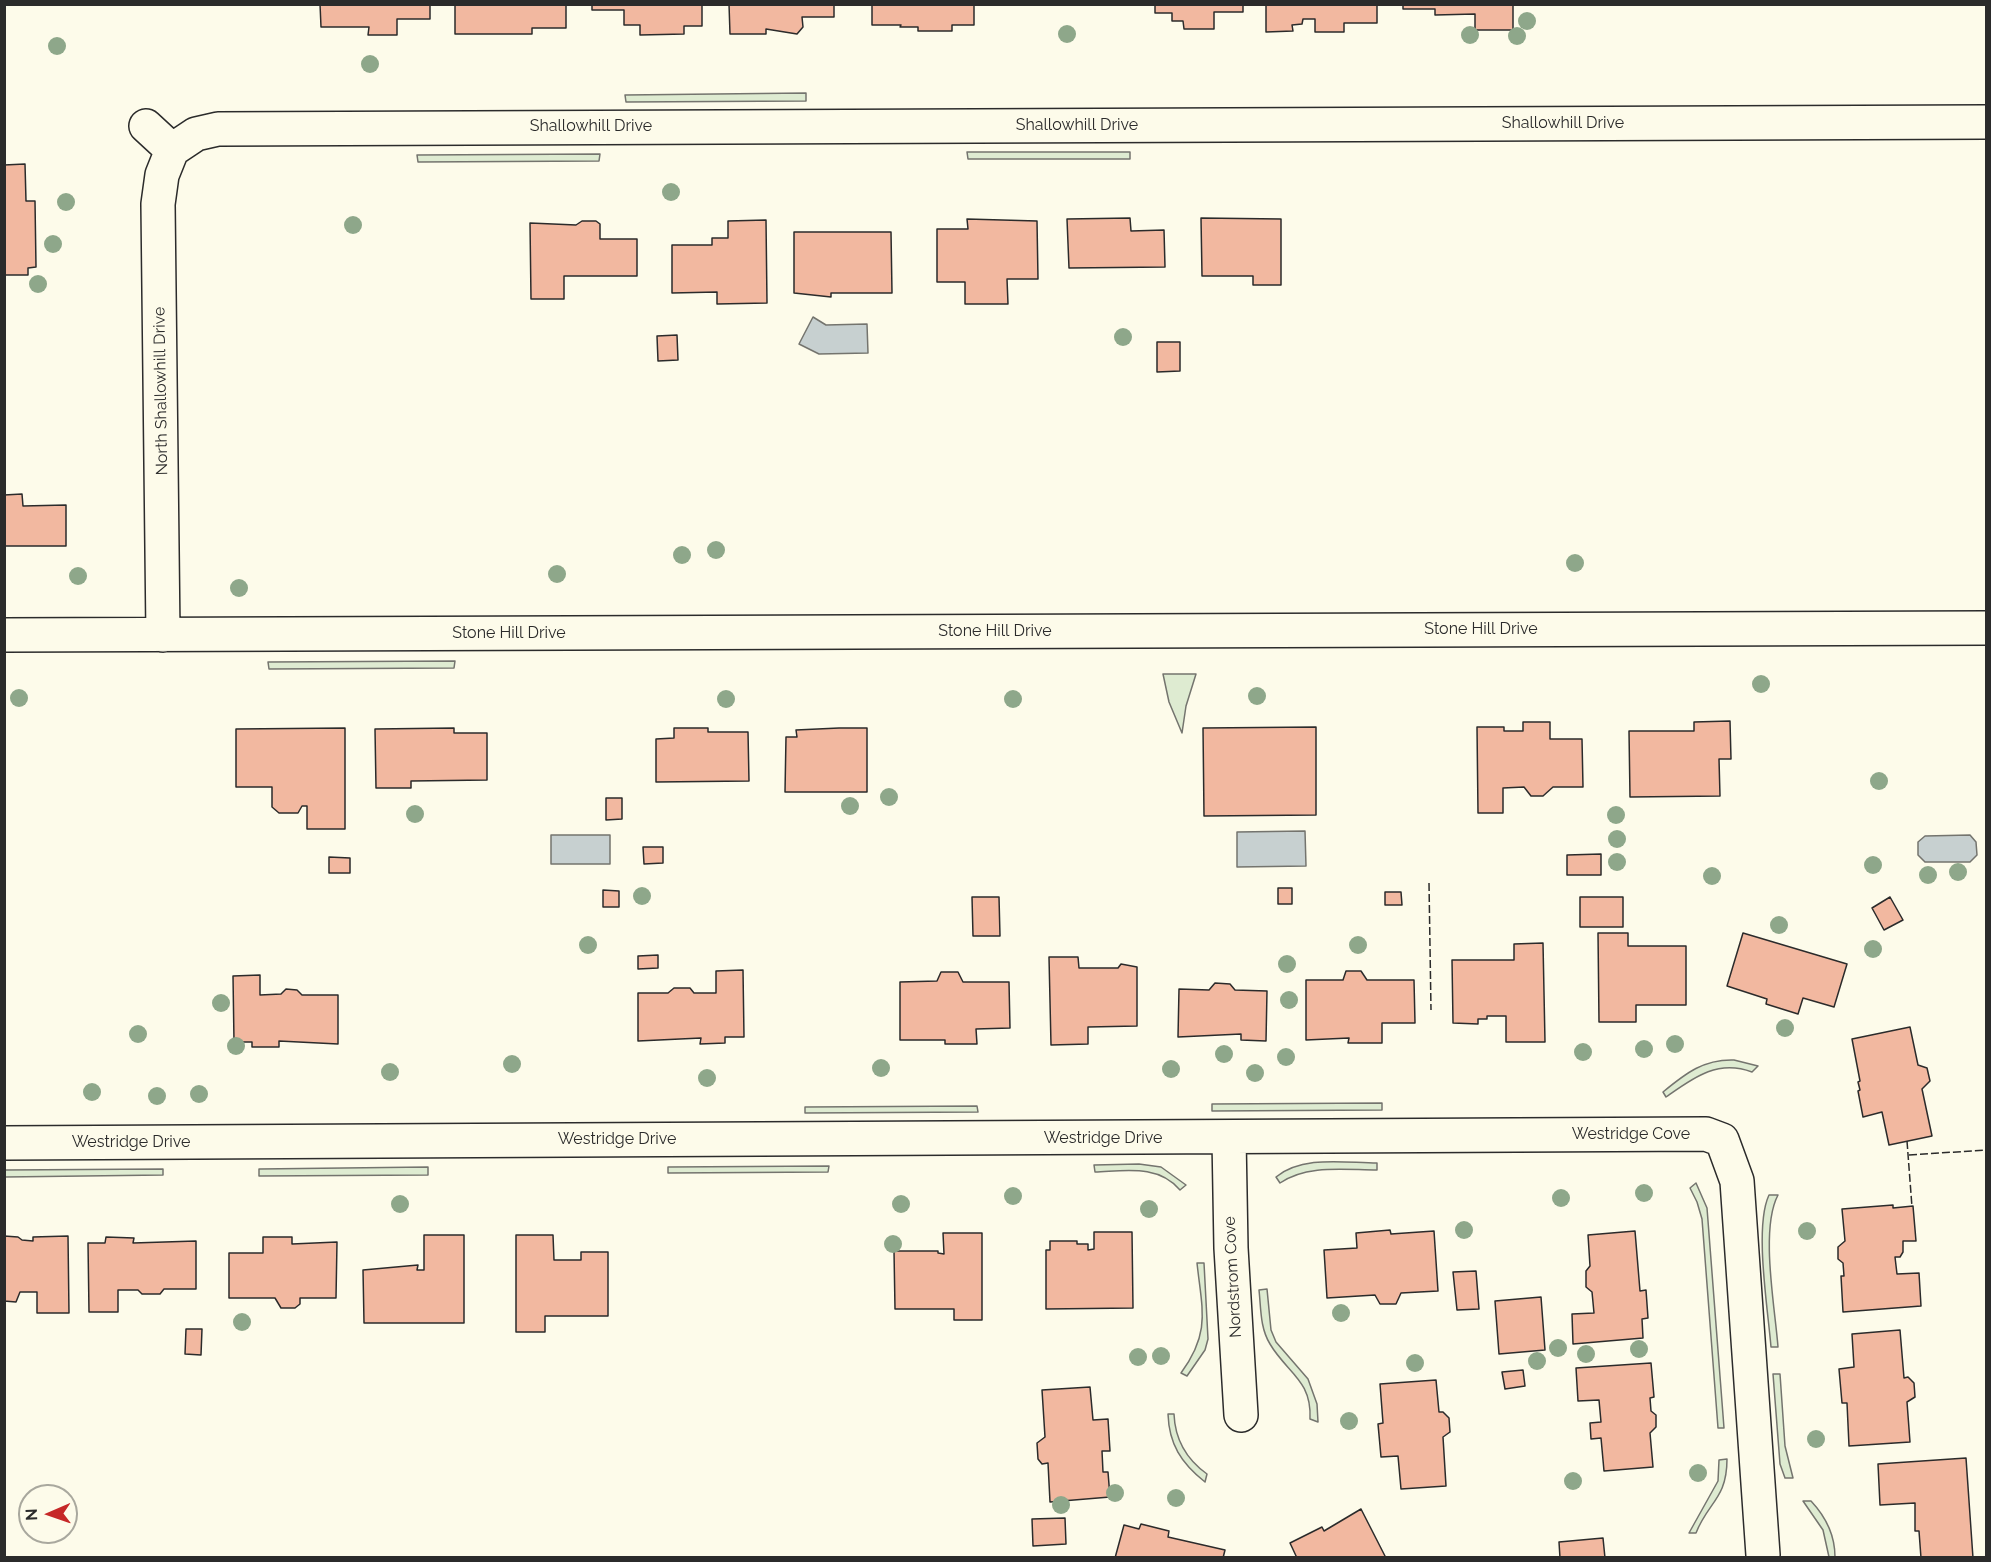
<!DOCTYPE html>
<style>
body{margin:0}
#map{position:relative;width:1991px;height:1562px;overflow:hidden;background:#fdfbea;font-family:Raleway,sans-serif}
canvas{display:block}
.frame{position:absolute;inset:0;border:6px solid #2b2b2b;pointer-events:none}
.north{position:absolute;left:18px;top:1484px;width:60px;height:60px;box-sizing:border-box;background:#fdfbea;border:2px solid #a9a89e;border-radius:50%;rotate:268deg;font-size:16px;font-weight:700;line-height:24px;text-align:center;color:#2b2b2b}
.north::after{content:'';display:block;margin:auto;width:21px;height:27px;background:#c62828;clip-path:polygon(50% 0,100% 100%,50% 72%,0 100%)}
</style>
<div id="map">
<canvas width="1991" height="1562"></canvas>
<div class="frame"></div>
<div class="north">N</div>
</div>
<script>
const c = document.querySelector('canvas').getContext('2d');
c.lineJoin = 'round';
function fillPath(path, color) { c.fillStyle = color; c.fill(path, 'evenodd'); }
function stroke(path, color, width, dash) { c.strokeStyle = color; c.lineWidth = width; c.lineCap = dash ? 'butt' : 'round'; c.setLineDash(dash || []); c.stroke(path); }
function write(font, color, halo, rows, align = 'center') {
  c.font = font + ' Raleway,sans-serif'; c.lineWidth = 4.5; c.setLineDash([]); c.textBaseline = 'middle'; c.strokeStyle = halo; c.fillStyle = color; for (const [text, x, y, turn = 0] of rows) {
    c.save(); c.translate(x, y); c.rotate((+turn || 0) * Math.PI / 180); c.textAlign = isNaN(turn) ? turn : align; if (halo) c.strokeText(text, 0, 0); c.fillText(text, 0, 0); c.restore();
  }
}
const green = new Path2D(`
 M806,93V101L626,102L625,95Z
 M967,152H1130V159H968Z
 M600,154L599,161L418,162L417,155Z
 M455,661L454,668L269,669L268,662Z
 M1163,674H1196L1186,706L1182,733L1169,702Z
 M1734,1060L1758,1066L1752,1072C1717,1059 1693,1078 1666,1097L1663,1092C1686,1073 1704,1059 1734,1060Z
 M1382,1103V1110L1212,1111V1104Z
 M977,1106L978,1112L805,1113V1107Z
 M1377,1163V1170C1346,1170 1307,1164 1280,1183L1276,1177C1303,1155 1345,1163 1377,1163Z
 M1139,1164L1161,1167L1186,1185L1180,1190C1158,1164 1125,1171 1095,1172L1094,1165Z
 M829,1166L828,1172L668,1173V1167Z
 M428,1167V1175L259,1176V1169Z
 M163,1169V1175L5,1177V1170Z
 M1696,1183L1707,1208L1724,1428H1718L1702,1219L1697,1202L1690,1188Z
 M1769,1195H1778C1760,1229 1775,1307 1778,1347H1771C1768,1309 1754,1227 1769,1195Z
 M1197,1263H1204L1208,1339L1205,1350L1187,1376L1181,1373C1211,1332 1202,1310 1197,1263Z
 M1267,1289L1271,1330L1276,1342L1308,1379L1317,1404L1318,1422L1310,1419C1312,1380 1287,1373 1270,1344C1260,1328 1261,1308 1259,1290Z
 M1773,1374H1780L1785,1446L1793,1478H1785L1780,1464Z
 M1168,1414H1174C1175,1440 1186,1459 1207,1474L1205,1482C1181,1463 1169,1444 1168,1414Z
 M1727,1459C1727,1499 1708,1502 1696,1533H1689L1718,1481L1719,1460Z
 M1803,1501H1811C1826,1517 1835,1535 1835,1557H1829L1823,1530Z`);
const water = new Path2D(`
 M813,317L826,325L867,324L868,353L819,354L799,344Z
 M1305,831L1306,866L1237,867V832Z
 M551,835H610V864H551Z
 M1970,835L1976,842L1977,855L1970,862H1925L1918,855V842L1925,836Z`);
const building = new Path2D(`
 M320,4H430V19H397V35H368L369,27H321Z
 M455,4H566V28H532V34H455Z
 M592,4H702V26H684V34L640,35V25H624V10H592Z
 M729,4H834V17H802L803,27L797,34L766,29V34H730Z
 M872,4H974V25H952V31H918V27H900L901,25H872Z
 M1155,4H1243V12H1214V29H1184L1183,21H1172V13H1155Z
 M1266,4H1377V23H1344V32H1315V19H1303L1302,24L1292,25L1293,31L1266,32Z
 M1403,4H1513V30H1475V14L1435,15V9H1403Z
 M25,164L26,201H35L36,267L28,268V275H4V165Z
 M1130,218L1131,231L1164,230L1165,267L1069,268L1067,219Z
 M1201,218L1281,219V285H1253V276H1202Z
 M967,219L1037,221L1038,279H1007L1008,304H965V282H937V229H968Z
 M766,220L767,303L717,304V292L672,293V245H712V238H728V221Z
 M582,221H596L600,224V239H637V276H564V299H531L530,223L576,225Z
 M794,232H891L892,293H831V297L794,293Z
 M677,335L678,360L658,361L657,336Z
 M1157,342H1180V371L1157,372Z
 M22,494L23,506L66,505V546H4V495Z
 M1730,721L1731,759H1719L1720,796L1630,797L1629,731H1694V722Z
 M1523,722H1550V739H1582L1583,787H1553L1543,796H1531L1524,787L1503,788V813H1478L1477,727H1504V731H1523Z
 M1316,727V815L1204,816L1203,728Z
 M345,728V829H307V806H302L298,813H279L272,807V787H236V729Z
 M454,728V733H487V780L411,781V788H376L375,729Z
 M674,728H708V732H748L749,781L656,782V739L674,738Z
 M839,728H867V792H785L786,737H797L796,730Z
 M606,798H622V819L606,820Z
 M643,847H663V863L644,864Z
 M1601,854V875H1567V855Z
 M329,857L350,858V873H329Z
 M1278,888H1292V904H1278Z
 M603,890L619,891V907H603Z
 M1385,892H1401L1402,905H1385Z
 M972,897H999L1000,936H973Z
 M1580,897H1623V927H1580Z
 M1890,897L1903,920L1884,930L1872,908Z
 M1598,933H1628V946H1686V1005H1636V1022H1599Z
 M1743,933L1847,964L1834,1007L1803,998L1798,1014L1766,1004L1767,999L1727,986Z
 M1543,943L1545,1042H1506V1016H1487V1019H1478V1024L1453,1023L1452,960H1514V944Z
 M658,955V968L638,969V956Z
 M1049,957H1078L1079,968H1118L1121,964L1137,967V1026L1088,1027V1044L1051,1045Z
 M743,970L744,1037H725V1043L700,1044L701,1038L638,1041V993H668L674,988H690L694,993H716V971Z
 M1346,971H1361L1367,980H1414L1415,1023H1382V1043H1348L1349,1038L1306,1040V980H1343Z
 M941,972H958L963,982H1009L1010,1028L976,1029L977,1044H945V1040H900V982L937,981Z
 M260,975V995L281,994L286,989L297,990L302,995H338V1044L279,1041V1047H252V1042H234L233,976Z
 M1215,983L1230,984L1235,990L1267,991L1266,1041L1241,1040V1034L1178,1037L1179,989L1209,990Z
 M1910,1027L1918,1065L1927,1068L1930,1081L1922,1089L1932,1136L1889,1145L1882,1112L1863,1117L1858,1091L1860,1090L1858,1082L1860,1081L1852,1039Z
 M1893,1205V1208L1913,1206L1916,1241H1903V1252L1900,1257H1895L1897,1274L1919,1273L1921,1306L1843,1312L1841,1276H1844L1843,1263L1838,1259V1247L1845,1241L1842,1209Z
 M1390,1230L1391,1234L1434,1231L1438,1291L1401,1293L1396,1304H1380L1375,1295L1327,1298L1324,1250L1357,1248L1356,1233Z
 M1635,1231L1640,1291L1646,1290L1648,1318L1642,1319L1643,1338L1573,1344L1572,1314L1594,1313L1592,1292L1586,1287V1271L1590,1266L1588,1235Z
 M1094,1232H1132L1133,1308L1046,1309V1250H1050V1241H1077V1244H1088V1250L1094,1249Z
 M943,1233H982V1320H954V1309H895L894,1251H938V1253L944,1254Z
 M424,1235H464V1323H364L363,1270L418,1265L417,1270H424Z
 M516,1235H553L554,1260H581V1252H608V1316H545V1332H516Z
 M4,1236L18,1237L22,1240L33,1241V1237L68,1236L69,1313H37V1292H20L16,1302L4,1301Z
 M106,1237L134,1238L133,1243L196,1241V1289H164L160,1294H142L138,1290H118V1312H89L88,1243H105Z
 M263,1237H292V1244L337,1242L336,1298H300V1304L295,1308H281L275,1298H229V1253H263Z
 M1476,1271L1479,1309L1457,1310L1453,1272Z
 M1541,1297L1545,1350L1499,1354L1495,1301Z
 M186,1329H202L201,1355L185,1354Z
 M1900,1330L1904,1378L1908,1377L1914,1383L1915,1397L1907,1402L1910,1442L1849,1446L1847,1403H1842L1839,1369L1854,1367L1852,1334Z
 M1651,1363L1654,1397L1650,1398L1651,1411L1656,1415V1427L1650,1433L1653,1467L1604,1471L1601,1438L1591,1439L1590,1423L1601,1422L1599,1400L1578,1401L1576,1368Z
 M1523,1370L1525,1386L1505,1389L1502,1372Z
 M1436,1380L1439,1412H1443L1449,1418L1450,1432L1443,1437L1446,1486L1401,1489L1398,1456L1381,1457L1378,1424L1383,1423L1380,1384Z
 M1090,1387L1093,1420L1108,1419L1110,1451H1102L1103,1472H1108L1110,1497L1050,1502L1048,1463L1042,1464L1038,1459L1037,1443L1045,1437L1042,1390Z
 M1966,1458L1973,1558H1921L1919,1531H1915V1503L1880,1505L1878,1464Z
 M1361,1509L1386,1558H1297L1290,1543L1322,1527L1324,1531Z
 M1065,1518L1066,1544L1033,1546L1032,1519Z
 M1141,1524L1169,1531L1168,1537L1225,1550L1223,1558H1115L1124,1525L1139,1529Z
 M1603,1538L1605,1558H1560L1559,1542Z`);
const minor = new Path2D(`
 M146,126L172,150
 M172,150L196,134L218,129L1986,122
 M4,635L1986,628
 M163,635L158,204L162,175L172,150
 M1229,1138L1231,1248L1241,1415
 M4,1143L1706,1134L1722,1140L1737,1181L1763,1555`);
const fence = new Path2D(`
 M1429,883L1431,1010
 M1907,1141L1912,1207
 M1909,1155L1986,1150`);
const trees = [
 [1527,21],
 [1067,34],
 [1470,35],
 [1517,36],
 [57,46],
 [370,64],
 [671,192],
 [66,202],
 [353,225],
 [53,244],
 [38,284],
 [1123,337],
 [716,550],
 [682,555],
 [1575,563],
 [557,574],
 [78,576],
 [239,588],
 [1761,684],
 [1257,696],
 [19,698],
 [726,699],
 [1013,699],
 [1879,781],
 [889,797],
 [850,806],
 [415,814],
 [1616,815],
 [1617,839],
 [1617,862],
 [1873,865],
 [1958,872],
 [1928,875],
 [1712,876],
 [642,896],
 [1779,925],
 [588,945],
 [1358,945],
 [1873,949],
 [1287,964],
 [1289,1000],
 [221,1003],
 [1785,1028],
 [138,1034],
 [1675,1044],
 [236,1046],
 [1644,1049],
 [1583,1052],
 [1224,1054],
 [1286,1057],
 [512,1064],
 [881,1068],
 [1171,1069],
 [390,1072],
 [1255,1073],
 [707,1078],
 [92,1092],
 [199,1094],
 [157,1096],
 [1644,1193],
 [1013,1196],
 [1561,1198],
 [400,1204],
 [901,1204],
 [1149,1209],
 [1464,1230],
 [1807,1231],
 [893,1244],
 [1341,1313],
 [242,1322],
 [1558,1348],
 [1639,1349],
 [1586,1354],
 [1161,1356],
 [1138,1357],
 [1537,1361],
 [1415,1363],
 [1349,1421],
 [1816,1439],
 [1698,1473],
 [1573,1481],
 [1115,1493],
 [1176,1498],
 [1061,1505]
];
const streetNames = [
 ["Shallowhill Drive",1563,123],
 ["Shallowhill Drive",1077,125],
 ["Shallowhill Drive",591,126],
 ["North Shallowhill Drive",161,391,-91],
 ["Stone Hill Drive",1481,629],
 ["Stone Hill Drive",995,631],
 ["Stone Hill Drive",509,633],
 ["Westridge Cove",1631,1134],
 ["Westridge Drive",1103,1138],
 ["Westridge Drive",617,1139],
 ["Westridge Drive",131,1142],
 ["Nordstrom Cove",1233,1277,-93]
];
fillPath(green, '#deebd1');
stroke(green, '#74746e', 1.5);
fillPath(water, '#c7d0d0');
stroke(water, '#74746e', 1.5);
fillPath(building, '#f2b8a0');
stroke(building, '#2b2b2b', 1.5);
stroke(minor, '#2b2b2b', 36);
stroke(minor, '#fdfbea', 33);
stroke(fence, '#2b2b2b', 1.5, [8, 3]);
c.fillStyle = '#8ea78a';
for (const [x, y] of trees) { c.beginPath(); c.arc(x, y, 9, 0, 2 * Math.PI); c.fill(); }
write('16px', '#2b2b2b', '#fdfbea', streetNames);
</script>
